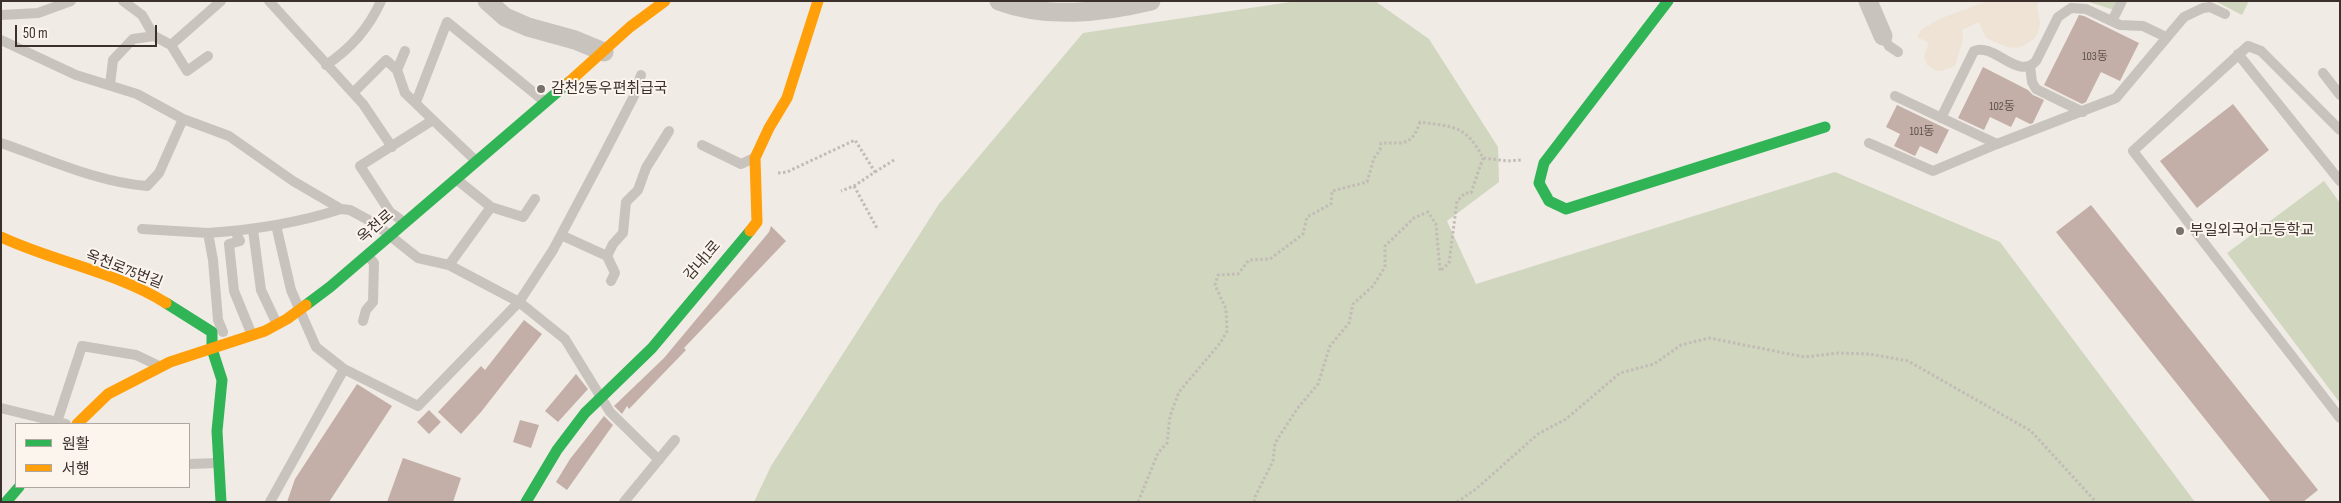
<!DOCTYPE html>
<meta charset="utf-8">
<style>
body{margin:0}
#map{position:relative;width:2341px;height:503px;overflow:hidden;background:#f0ebe5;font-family:"Sofia Sans Condensed","Noto Sans KR",sans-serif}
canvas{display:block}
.frame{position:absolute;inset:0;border:2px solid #3b302b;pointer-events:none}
.legend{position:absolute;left:15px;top:423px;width:175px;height:65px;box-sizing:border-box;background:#fbf5ee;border:1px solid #aea6a0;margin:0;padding:6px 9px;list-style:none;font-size:15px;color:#3b302b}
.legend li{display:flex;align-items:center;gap:10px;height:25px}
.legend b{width:25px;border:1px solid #aea6a0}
.scale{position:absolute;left:15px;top:25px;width:142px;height:22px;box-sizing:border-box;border:2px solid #3b302b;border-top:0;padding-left:6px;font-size:15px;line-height:18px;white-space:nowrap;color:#3b302b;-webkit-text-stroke:4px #fbf5ee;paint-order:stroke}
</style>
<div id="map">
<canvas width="2341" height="503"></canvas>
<div class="frame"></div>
<ul class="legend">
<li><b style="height:6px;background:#30b455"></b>원활</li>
<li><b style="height:6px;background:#ff9f0a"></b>서행</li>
</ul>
<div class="scale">50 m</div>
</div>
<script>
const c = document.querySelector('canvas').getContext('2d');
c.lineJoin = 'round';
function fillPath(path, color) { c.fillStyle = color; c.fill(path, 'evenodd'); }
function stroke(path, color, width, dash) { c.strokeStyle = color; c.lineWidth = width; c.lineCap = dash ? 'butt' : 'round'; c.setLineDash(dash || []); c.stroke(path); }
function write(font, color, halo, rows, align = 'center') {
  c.font = font + ' "Sofia Sans Condensed","Noto Sans KR",sans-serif'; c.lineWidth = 4; c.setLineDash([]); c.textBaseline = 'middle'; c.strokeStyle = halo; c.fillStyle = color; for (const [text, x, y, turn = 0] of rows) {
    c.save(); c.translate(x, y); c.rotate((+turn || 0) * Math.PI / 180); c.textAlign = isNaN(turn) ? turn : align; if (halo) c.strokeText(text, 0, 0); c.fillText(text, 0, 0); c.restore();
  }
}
const green = new Path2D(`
 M1297,1H1375L1429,39L1498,147L1499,182L1447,221L1476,284L1835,172L2000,242L2195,502H754L771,466L939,204L1083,33Z
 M2086,1H2119L2114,10Z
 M2215,1H2249L2242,15Z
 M2324,181L2340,203V403L2227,253Z`);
const plaza = new Path2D(`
 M1987,1H2039L2037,6L2040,24L2038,33L2034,39L2023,46L2016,48L2007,47L1986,38L1979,22L1962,30L1963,39L1955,66L1941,71H1936L1927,65L1924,57L1929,43L1917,37L1922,29L1942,18Z`);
const building = new Path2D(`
 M2079,15L2084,16L2139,43L2120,81L2101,72L2086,102L2082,104L2044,85Z
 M1983,67L2028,90L2033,95L2044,100L2033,123L2030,124L2016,117L2011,127L1990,117L1984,130L1958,118Z
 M2233,104L2269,150L2197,208L2160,161Z
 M1897,105L1949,130L1937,154L1920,146L1915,156L1894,146L1900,134L1886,127Z
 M2091,205L2318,490L2303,502H2271L2056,232Z
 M771,226L786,241L684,348L686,350L629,409L627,406L622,414L614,406L664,358L769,232Z
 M524,320L542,334L481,412L461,434L438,412L481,366L485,370Z
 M576,374L588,389L558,422L545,411Z
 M357,384L392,406L329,502H287L295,479Z
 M429,410L441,422L429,434L417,422Z
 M604,416L613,425L567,490L556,482L570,459Z
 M520,420L539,425L531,448L513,442Z
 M403,458L461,478L453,502H387Z`);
const path = new Path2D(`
 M875,172L894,160
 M778,173L787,172L855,140L875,172L854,186L841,191
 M854,186L878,230
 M1138,502L1158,453L1167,443L1170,416L1179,392L1221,342L1227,331L1226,309L1215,285L1218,275L1238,274L1249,260L1270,259L1303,234L1307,217L1331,204L1332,191L1367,182L1374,158L1380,150L1381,143C1404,143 1412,146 1420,122C1454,127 1466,125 1483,158L1507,161L1521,160
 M1254,502L1255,497L1273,461L1275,443L1297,409L1318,384L1330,346L1349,323L1353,304L1373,286L1385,267V246L1414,218L1428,212L1436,224L1440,271L1449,263L1457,201L1465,193H1471L1483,158
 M1457,502L1476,489L1538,434L1566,419L1620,373L1654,364L1681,345L1709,338L1805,357L1838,353L1870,354L1908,361L2031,431L2096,502`);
const lane = new Path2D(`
 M123,1L142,15L154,36L171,45L221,1
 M269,1L363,104L392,147
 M1,15L38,13L71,1
 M2112,21L2122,1
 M1883,36L1889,46L1898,52
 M1,40L76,75L137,94L183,119L229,136L293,181L341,209L350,210L374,223L418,258L449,265L519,302L565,339L610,412L659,460
 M171,45L187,71L208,56
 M2238,54L2340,181
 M326,65C352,48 369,28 381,1
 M2030,66L2032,82L2036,89L2083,112
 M397,70L405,51
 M2323,73L2340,95
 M110,85L113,60L133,39L154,36
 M353,93L386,60L397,70L405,93L433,120
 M416,102L447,22L544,101
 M1941,118L1974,51C1994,42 2018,81 2036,61L2058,17L2071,8L2086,9L2120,25L2143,26L2166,37
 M2340,130L2261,51L2248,46L2133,151L2340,418
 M1,143C48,159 97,182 147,186L159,173L183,119
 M1869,143L1933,171L1997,144L1895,96
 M1997,144L2116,98L2184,17L2203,8L2210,7L2225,14
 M702,145L741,164L754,158
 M456,179L491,207L523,217L535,199
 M404,222L390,212L360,166L433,120L475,160
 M276,225L291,290L316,347L344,369L418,406L519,302L553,250L604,154L634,96L641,75
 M142,229L208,233L213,260L218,320L223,332
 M253,230L261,290L277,324
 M235,231L240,241L229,244L234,291L252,335
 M208,233C253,230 298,223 341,209
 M561,235L607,256
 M449,265L491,207
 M611,281L615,273L607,256L613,244L623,233L626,202L638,190L646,168L669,131
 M363,321L366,310L373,302L374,263L369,257
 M1,408L66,424
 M57,422L82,346L136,355L157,365
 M189,464L218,463
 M270,502L344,369
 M624,502L675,440`);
const street = new Path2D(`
 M487,1L505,17L528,27L575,40L604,52
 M999,1C1047,19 1101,13 1151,1
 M1868,1L1883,36`);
const fast = new Path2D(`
 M1668,1L1544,163L1539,183L1549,201L1566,209L1825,127
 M166,303L212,332V349L222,380L217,431L221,502
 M306,305L330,287L569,82
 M6,502L19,487
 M526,502L557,450L585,413L652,348L750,231`);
const slow = new Path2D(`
 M569,82L630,27L665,1
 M750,231L757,222L755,158L769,128L787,98L818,1
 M1,237C54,262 117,272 166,303
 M77,424L108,394L170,362L265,331L287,319L306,305`);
const markers = [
 [541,89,5,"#7a716c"],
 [2180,231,5,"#7a716c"]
];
const numberNames = [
 ["103동",2095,57],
 ["102동",2002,107],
 ["101동",1922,132]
];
const poiNames = [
 ["감천2동우편취급국",551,89],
 ["부일외국어고등학교",2190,231]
];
const streetNames = [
 ["옥천로",376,227,-41],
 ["감내1로",703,261,-49],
 ["옥천로75번길",124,270,21]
];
fillPath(green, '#d1d6bf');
fillPath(plaza, '#eee3d5');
fillPath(building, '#c3afa7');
stroke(path, '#c2bbb6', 3, [2.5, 2.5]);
stroke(lane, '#c9c3be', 10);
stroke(street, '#c9c3be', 19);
stroke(fast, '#30b455', 11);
stroke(slow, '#ff9f0a', 11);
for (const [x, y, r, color] of markers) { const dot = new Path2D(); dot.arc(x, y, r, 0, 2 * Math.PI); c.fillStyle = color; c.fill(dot); stroke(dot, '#fbf5ee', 2); }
write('12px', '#5d504a', null, numberNames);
write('15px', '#3b302b', '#fbf5ee', poiNames, 'left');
write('15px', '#3b302b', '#fbf5ee', streetNames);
</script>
